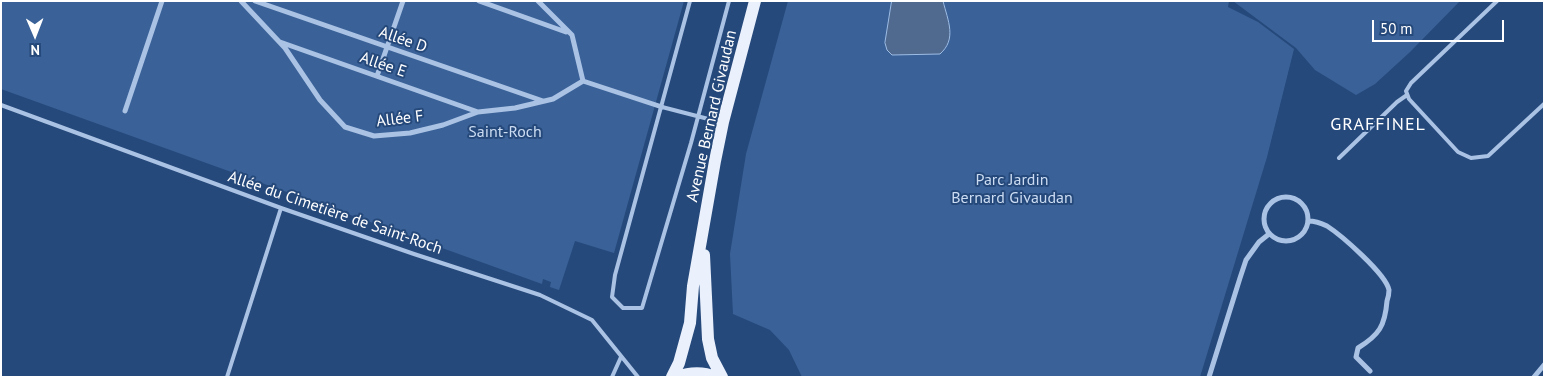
<!DOCTYPE html>
<meta charset="utf-8">
<style>
body{margin:0}
#map{position:relative;width:1545px;height:378px;overflow:hidden;background:#26497b;font-family:"PT Sans",sans-serif}
canvas{display:block}
.frame{position:absolute;inset:0;border:2px solid #fff;pointer-events:none}
.north{position:absolute;left:10px;top:10px;width:50px;height:50px;-webkit-text-stroke:4px #26497b;paint-order:stroke;rotate:179deg;font-size:14px;font-weight:700;line-height:20px;text-align:center;color:#fff}
.north::after{content:'';display:block;margin:auto;width:18px;height:22px;background:#fff;clip-path:polygon(50% 0,100% 100%,50% 72%,0 100%)}
.scale{position:absolute;left:1372px;top:20px;width:132px;height:22px;box-sizing:border-box;border:2px solid #fff;border-top:0;padding-left:6px;font-size:15px;line-height:18px;white-space:nowrap;color:#fff;-webkit-text-stroke:4px #26497b;paint-order:stroke}
</style>
<div id="map">
<canvas width="1545" height="378"></canvas>
<div class="frame"></div>
<div class="north">N</div>
<div class="scale">50 m</div>
</div>
<script>
const c = document.querySelector('canvas').getContext('2d');
c.lineJoin = 'round';
function fillPath(path, color) { c.fillStyle = color; c.fill(path, 'evenodd'); }
function stroke(path, color, width, dash) { c.strokeStyle = color; c.lineWidth = width; c.lineCap = dash ? 'butt' : 'round'; c.setLineDash(dash || []); c.stroke(path); }
function write(font, color, halo, rows, align = 'center') {
  c.font = font + ' "PT Sans",sans-serif'; c.lineWidth = 4; c.setLineDash([]); c.textBaseline = 'middle'; c.strokeStyle = halo; c.fillStyle = color; for (const [text, x, y, turn = 0] of rows) {
    c.save(); c.translate(x, y); c.rotate((+turn || 0) * Math.PI / 180); c.textAlign = isNaN(turn) ? turn : align; if (halo) c.strokeText(text, 0, 0); c.fillText(text, 0, 0); c.restore();
  }
}
const green = new Path2D(`
 M1,1H684L614,253L575,241L559,290L550,287L551,282L543,279L542,284L1,89Z
 M788,1H1229L1228,7L1258,22L1294,49L1267,157L1200,377H802L789,350L770,330L733,314L730,254L746,154Z
 M1233,1H1460L1410,52L1375,84L1356,95L1315,70L1296,48Z`);
const water = new Path2D(`
 M892,1H943C948,21 957,39 940,54L892,55L887,50L885,43Z`);
const lane = new Path2D(`
 M690,1L615,275L612,297L623,308H642L691,143L729,1
 M1497,1L1411,83L1406,91L1409,99L1458,152L1471,158L1488,156L1544,104
 M1,105L281,208L414,254L540,295L592,320L638,377
 M662,107L720,122
 M1339,158L1397,102L1407,95
 M227,377L281,208
 M612,377L621,357`);
const street = new Path2D(`
 M241,1L285,48L320,100L345,127L374,136L410,133L443,125L478,112L515,108L553,99L583,81
 M255,1L543,101
 M479,1L566,32
 M538,1L572,35L583,81L662,107
 M280,42L478,112
 M377,76L403,1
 M125,111L162,1
 M1264 219a22 22 0 1 1 44 0a22 22 0 1 1-44 0Z
 M1308,221C1315,221 1321,223 1327,226C1341,235 1386,274 1389,290C1389,293 1388,298 1387,301C1385,326 1379,335 1358,348L1356,357L1370,371
 M1209,377L1240,278L1246,260L1259,242L1269,234
 M1534,377L1544,365`);
const primary = new Path2D(`
 M704,255L708,339L712,358L722,377
 M672,377L679,363L690,323L693,286L715,161L723,122L755,1
 M678,377C690,372 704,372 715,377`);
const streetNames = [
 ["Allée D",403,40,19],
 ["Allée E",383,65,19],
 ["Avenue Bernard Givaudan",712,116,-77],
 ["Allée F",400,119,-7],
 ["Allée du Cimetière de Saint-Roch",335,213,19]
];
const parkNames = [
 ["Saint-Roch",505,132],
 ["Parc Jardin",1012,180],
 ["Bernard Givaudan",1012,198]
];
const neighbourhoodNames = [
 ["GRAFFINEL",1378,125]
];
fillPath(green, '#3a6298');
fillPath(water, '#50698e');
stroke(water, '#9ebde5', 1);
stroke(lane, '#aac2e4', 4);
stroke(street, '#aac2e4', 5);
stroke(primary, '#eaf0fc', 12);
write('16px', '#fff', '#26497b', streetNames);
write('16px', '#ccddf3', '#26497b', parkNames);
c.letterSpacing = '1px';
write('18px', '#fff', '#26497b', neighbourhoodNames);
c.letterSpacing = '0px';
</script>
